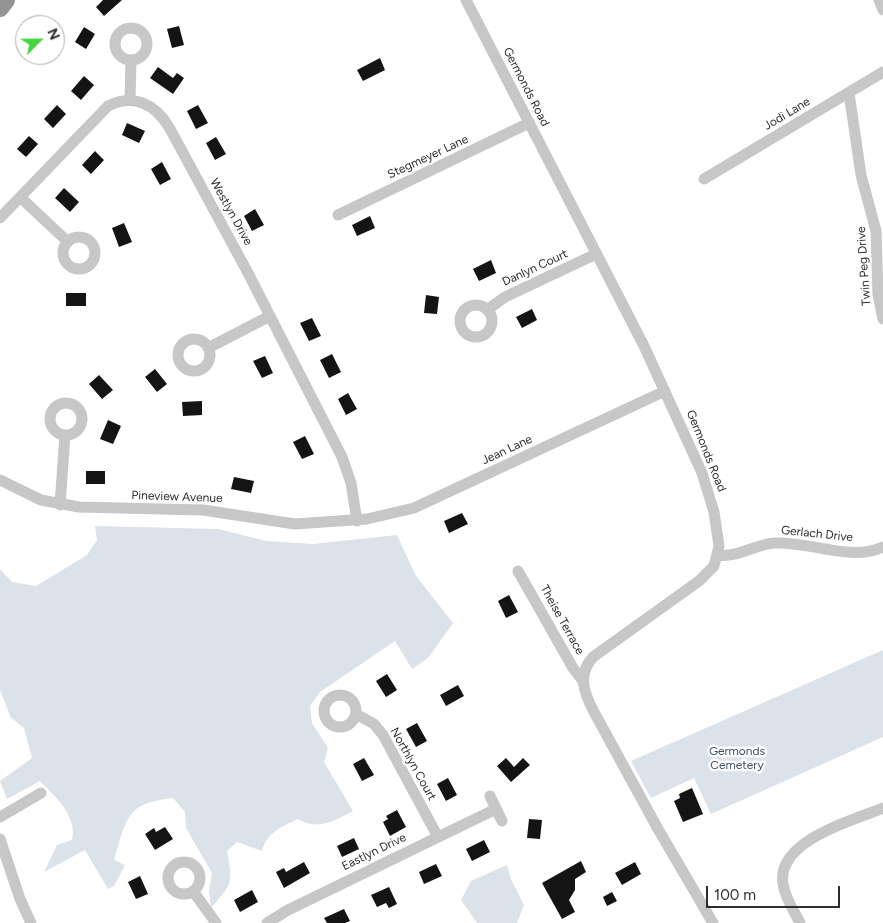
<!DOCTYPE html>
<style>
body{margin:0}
#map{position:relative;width:883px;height:923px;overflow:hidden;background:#fff;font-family:Figtree,sans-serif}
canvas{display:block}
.north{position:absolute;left:15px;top:15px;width:50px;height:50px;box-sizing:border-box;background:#fff;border:1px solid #ababab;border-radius:50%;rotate:67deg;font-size:14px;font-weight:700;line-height:20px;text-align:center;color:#2d2d2d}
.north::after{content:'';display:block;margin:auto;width:18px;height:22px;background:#45d53e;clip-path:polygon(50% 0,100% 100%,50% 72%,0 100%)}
.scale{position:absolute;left:706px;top:886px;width:134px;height:22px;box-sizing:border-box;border:2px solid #2d2d2d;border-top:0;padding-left:6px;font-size:15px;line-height:18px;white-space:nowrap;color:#2d2d2d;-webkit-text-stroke:4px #fff;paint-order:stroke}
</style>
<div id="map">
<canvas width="883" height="923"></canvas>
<div class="north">N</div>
<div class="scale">100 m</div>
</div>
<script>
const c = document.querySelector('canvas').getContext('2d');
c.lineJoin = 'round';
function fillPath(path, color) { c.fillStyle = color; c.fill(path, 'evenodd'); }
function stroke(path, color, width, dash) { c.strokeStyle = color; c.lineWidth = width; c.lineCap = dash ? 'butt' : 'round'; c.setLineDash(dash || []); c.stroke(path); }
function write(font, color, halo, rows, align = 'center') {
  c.font = font + ' Figtree,sans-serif'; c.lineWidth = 5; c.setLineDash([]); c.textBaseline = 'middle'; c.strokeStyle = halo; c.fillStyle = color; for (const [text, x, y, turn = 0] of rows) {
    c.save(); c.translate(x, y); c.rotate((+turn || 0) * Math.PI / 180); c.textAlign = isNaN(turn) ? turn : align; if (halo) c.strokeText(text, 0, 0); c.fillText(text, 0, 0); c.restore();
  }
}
const green = new Path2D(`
 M95,526L218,529L266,541L313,544L397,535L416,576L453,623L428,658L412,669L395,641L320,692L310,706L312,723L328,748L324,762L353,811C334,821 318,831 298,819C283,826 266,833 262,851L237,842L227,851C233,884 233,882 211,908L209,891L212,873L186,828L185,812L173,798C125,803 127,819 114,860L125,865L114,886L108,889L85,850L44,872L57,845L72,840C78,817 55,796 40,781L7,799L0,781L32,758L24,728L11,718L0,690V569L12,582L36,586L87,555L97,540Z
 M883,650V737L711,814L694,778L651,798L631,761Z
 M507,865L511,879L524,905L517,923H477L461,900L471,881Z`);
const building = new Path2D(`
 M103,0H122L104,16L96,7Z
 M179,26L184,45L172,48L167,29Z
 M84,27L95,34L86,49L75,42Z
 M380,58L385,70L363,81L357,70Z
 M158,67L173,78L177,73L184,78L173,94L150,78Z
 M84,76L94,85L81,100L71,91Z
 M57,105L66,114L53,128L44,119Z
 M198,105L208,123L196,129L187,111Z
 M127,123L145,131L139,143L122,135Z
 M29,136L38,144L26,157L17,149Z
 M216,137L226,154L215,160L206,143Z
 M95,151L104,160L91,174L82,165Z
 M162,162L171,179L160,185L151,169Z
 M64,188L79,202L70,212L55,198Z
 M255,209L264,225L252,231L244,216Z
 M370,216L375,228L357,236L352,225Z
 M124,223L132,242L119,247L112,228Z
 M491,260L496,273L479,281L473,269Z
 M66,293H86V306H66Z
 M426,295L439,297L437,314L424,313Z
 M532,309L537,320L522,328L516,317Z
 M312,318L321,336L309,341L300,323Z
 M332,354L341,372L329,378L320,360Z
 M265,356L273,373L262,378L253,361Z
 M155,369L167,384L157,392L145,377Z
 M99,375L113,390L102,399L89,384Z
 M348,393L357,409L346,415L338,399Z
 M202,401V415L183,416L182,402Z
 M108,420L121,426L113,444L100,439Z
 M305,436L314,454L302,459L293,442Z
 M86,471H105V484H86Z
 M234,477L254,481L251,493L231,489Z
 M462,513L468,524L449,533L444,521Z
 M509,595L518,612L506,618L498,601Z
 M387,674L397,690L386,697L376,681Z
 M458,685L464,696L446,706L440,695Z
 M417,723L427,741L416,747L406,729Z
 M364,758L374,775L362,781L353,764Z
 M506,758L514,767L523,758L530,765L511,782L497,766Z
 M448,778L457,795L446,801L437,784Z
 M692,788L703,814L683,822L674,801L680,798L679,794Z
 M397,810L406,827L390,836L383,822L388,819L386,816Z
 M529,819L542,820L540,839L527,838Z
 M165,827L173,839L155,850L145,834L154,828L156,832Z
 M354,838L359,849L342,857L337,846Z
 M484,840L490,852L472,861L466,849Z
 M581,861L586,872L575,879V890L569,900L575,912L562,919L542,883Z
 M304,862L310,873L284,888L276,872L284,868L286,872Z
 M635,862L641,874L622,885L615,873Z
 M436,864L442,876L424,884L419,872Z
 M140,876L148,894L136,899L128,882Z
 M389,887L397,904L389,908L386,903L377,907L371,895Z
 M252,890L258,902L240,912L234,900Z
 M612,892L617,901L607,906L603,897Z
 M344,909L350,921L345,923H327L324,918Z`);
const minor = new Path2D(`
 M466,0L644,346L702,473L714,512L719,546L714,566L699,581L593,657C577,675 584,693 594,712L658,829L713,923
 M879,0L883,10
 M115 44a16 16 0 1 1 32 0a16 16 0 1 1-32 0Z
 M849,93L861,175L876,231L878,295L883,319
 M130,100L131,61
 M704,179L883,72
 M20,197L68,242
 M338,215L529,123
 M0,218L108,106C133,93 155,104 169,127L248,273L342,457L351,483L357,521
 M63 253a16 16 0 1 1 32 0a16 16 0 1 1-32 0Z
 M460 321a16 16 0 1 1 32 0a16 16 0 1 1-32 0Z
 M487,310L505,297L596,254
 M178 355a16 16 0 1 1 32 0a16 16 0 1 1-32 0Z
 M208,348L270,316
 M50 419a16 16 0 1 1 32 0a16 16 0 1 1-32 0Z
 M0,480L41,500L79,507L203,510L295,524L367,519L414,508L665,391
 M60,505L65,435
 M718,555C738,558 755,544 775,543C810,541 850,562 883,547
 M518,571L573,668L583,681
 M324 711a16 16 0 1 1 32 0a16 16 0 1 1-32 0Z
 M356,714L374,724L383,735L438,837
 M490,796L502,821
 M0,817L41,793
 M0,839L20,899L31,923
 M168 878a16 16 0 1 1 32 0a16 16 0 1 1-32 0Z
 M193,891L216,923
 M267,923L288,910L496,809
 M800,923C794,911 785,898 783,884C776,841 851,821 883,808`);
const highway = new Path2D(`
 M0,8L6,0`);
const streetNames = [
 ["Germonds Road",526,87,63],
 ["Jodi Lane",787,114,-31],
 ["Stegmeyer Lane",428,157,-25],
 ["Westlyn Drive",231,212,61],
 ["Twin Peg Drive",864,266,-94],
 ["Danlyn Court",535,268,-25],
 ["Jean Lane",507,450,-25],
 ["Germonds Road",706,451,68],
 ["Pineview Avenue",177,497,2],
 ["Gerlach Drive",817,534,6],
 ["Theise Terrace",562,620,61],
 ["Northlyn Court",413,764,61],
 ["Eastlyn Drive",374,852,-26]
];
const parkNames = [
 ["Germonds",737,751],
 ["Cemetery",737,765]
];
fillPath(green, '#dbe2e9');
fillPath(building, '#141414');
stroke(minor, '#c7c7c7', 11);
stroke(highway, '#949494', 18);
write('12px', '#2d2d2d', '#fff', streetNames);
write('12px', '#3e4f64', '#fff', parkNames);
</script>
